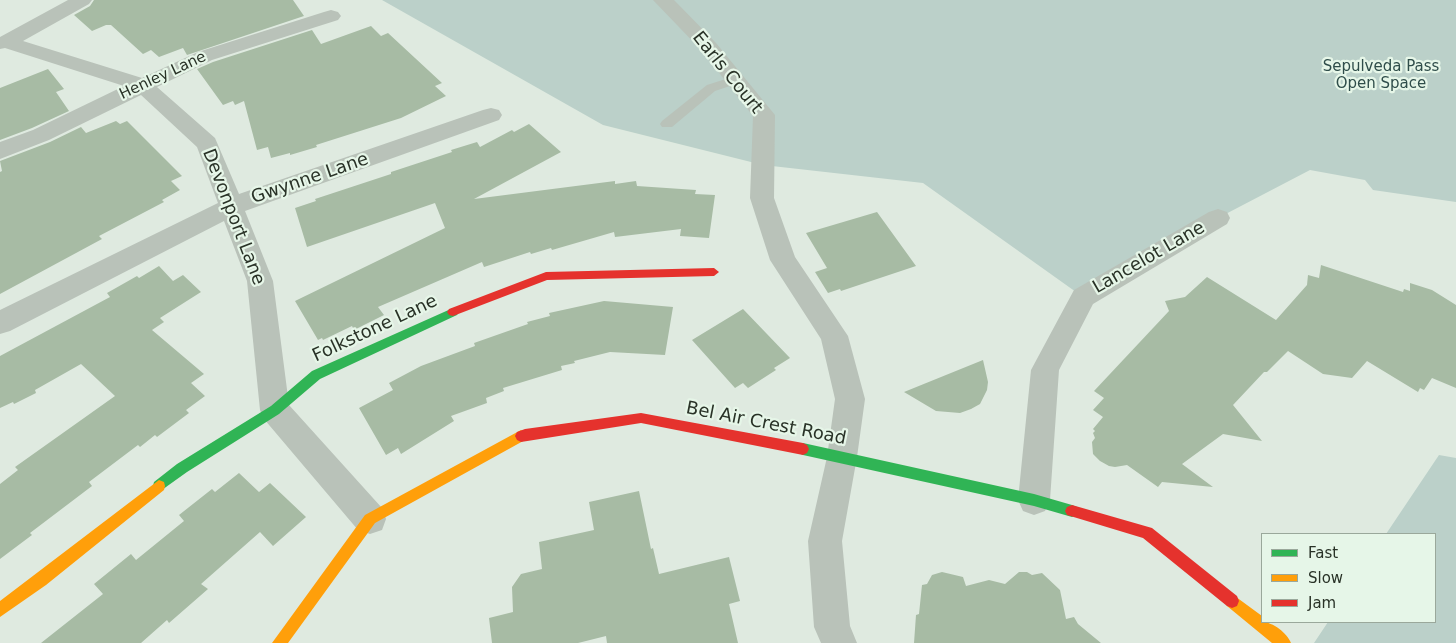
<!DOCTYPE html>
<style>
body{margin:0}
#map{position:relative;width:1456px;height:643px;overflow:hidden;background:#dfeae0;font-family:"DejaVu Sans",sans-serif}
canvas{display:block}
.legend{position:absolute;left:1261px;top:533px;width:175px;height:90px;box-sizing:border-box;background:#e6f6e8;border:1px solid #9aa89b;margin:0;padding:6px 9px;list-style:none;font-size:15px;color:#293227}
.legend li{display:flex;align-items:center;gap:10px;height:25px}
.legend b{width:25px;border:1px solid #9aa89b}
</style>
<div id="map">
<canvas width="1456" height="643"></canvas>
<ul class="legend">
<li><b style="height:6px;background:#30b455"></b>Fast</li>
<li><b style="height:6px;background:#ff9f0a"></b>Slow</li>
<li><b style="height:6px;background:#e5322d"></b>Jam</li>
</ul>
</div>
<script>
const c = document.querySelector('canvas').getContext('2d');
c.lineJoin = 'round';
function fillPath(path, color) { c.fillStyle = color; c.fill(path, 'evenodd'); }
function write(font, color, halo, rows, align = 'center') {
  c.font = font + ' "DejaVu Sans",sans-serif'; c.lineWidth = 4.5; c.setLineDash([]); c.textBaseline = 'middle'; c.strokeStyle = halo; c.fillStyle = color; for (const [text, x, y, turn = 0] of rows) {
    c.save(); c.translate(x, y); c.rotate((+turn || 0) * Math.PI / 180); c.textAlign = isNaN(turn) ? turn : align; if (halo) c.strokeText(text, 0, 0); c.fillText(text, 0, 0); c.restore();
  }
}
const green = new Path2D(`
 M382,0H1456V202L1373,190L1365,180L1310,170L1218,218L1083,297L923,183L763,165L603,125Z
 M1439,455L1456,458V643H1314L1328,622H1435V534H1386Z`);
const building = new Path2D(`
 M94,0H293L304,16L187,55L183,48L159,57L151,50L143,54L111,25H106L92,31L74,15L90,6Z
 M371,26L381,36L388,33L442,83L435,86L446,96L401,118L316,145L317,147L290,155V153L271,158L268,147L257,150L244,101L235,105L233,101L223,105L197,69L213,62L312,30L321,44Z
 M48,69L64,89L56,92L69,111L32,128L0,140V88Z
 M116,121L120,124L127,121L182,176L171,181L180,190L162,200L164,202L99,236L102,239L0,294V172L2,171L0,161L50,142L81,127L86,133Z
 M529,124L561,152L474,199L615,181V184L636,181L637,186L696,190L695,194L715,195L709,238L680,236L681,229L615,237L614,232L552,250L551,248L531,254L530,252L484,267L482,262L378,307L384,315L354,330L352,326L323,340L322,338L318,340L295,301L445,228L435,203L307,247L295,208L316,201L315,199L391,174V172L452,152L451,150L477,142L480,147L512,130L514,132Z
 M877,212L916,266L841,291L840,289L828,293L815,272L827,268L806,233Z
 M1321,265L1403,292L1404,289L1410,291V283L1432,290L1456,305V388L1432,378L1424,390L1420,388L1418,392L1367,361L1352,378L1323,374L1288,351L1267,372H1264L1233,405L1262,441L1223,434L1182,464L1213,487L1162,482L1158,487L1127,465L1115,467L1109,466L1100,461L1093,454L1092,442L1095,438L1093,433L1095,431L1093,429L1103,417L1093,410L1104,398L1094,391L1169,311L1165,301L1185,297L1207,277L1276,320L1307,285L1308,275L1319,278Z
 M159,266L173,281L183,275L201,292L160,318L164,322L152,330L204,374L191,383L205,396L186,410L189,413L157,437L155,435L140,447L138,445L89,482L92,486L30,533L32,535L0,559V484L18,470L15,467L115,396L81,364L35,390L36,393L14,404L13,402L0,408V356L110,297L107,293L137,276L139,278Z
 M604,301L673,307L665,355L610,352L574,361L575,363L561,366L562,370L503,388L504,391L486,398L487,403L451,416L454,421L401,454L398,448L386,455L359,408L393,390L389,383L421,366L475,346L474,343L528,324L527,322L550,316L549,313Z
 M743,309L790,358L774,368L776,370L748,388L743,383L735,388L692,340Z
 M983,360L988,382L987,390L980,404L971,409L960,413L936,411L904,392Z
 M239,473L259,492L270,483L306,517L273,546L260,532L201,584L208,589L169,623L167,620L141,643H41L103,594L94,584L131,554L136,560L184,521L179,515L212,489L215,492Z
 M639,491L651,549L653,548L659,574L729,557L740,601L729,604L738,643H607L606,636L578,643H492L489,618L513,612L512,587L521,574L542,569L539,542L594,530L589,502Z
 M942,572L963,577L966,586L989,580L1005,584L1019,572H1027L1032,575L1042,573L1060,590L1066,619L1074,617L1078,624L1101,643H914L916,615L919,614L922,585L927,584L932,575Z`);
const lane = new Path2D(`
 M735,76L739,77L741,80L739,83L715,91L672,127H662L660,124L662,121L707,85Z`);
const street = new Path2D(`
 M68,0H92L89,4L23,41L142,78L198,52L324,12L331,10L338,12L341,16L338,20L212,60L157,87L215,138L239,194L483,110L491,108L499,110L502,115L499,120L245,211L273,281L289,405L382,508L386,519L382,530L370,534L358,530L264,419L260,410L247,281L224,221L10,331L0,334V310L218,203L197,147L141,95L49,140L0,159V142L33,130L124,86L5,48L0,49V37Z
 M653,0H674L716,43L775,115L774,198L795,257L848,336L865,399L857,457L842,541L850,626L857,643H821L814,627L808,541L827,457L835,399L821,339L770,260L750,198L753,116L702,51Z
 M1218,209L1227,212L1230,218L1227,224L1093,304L1059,370L1050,500L1045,511L1034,515L1023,511L1018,500L1031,370L1074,290L1209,212Z`);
const fast = new Path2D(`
 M453,308L457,309L459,312L457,315L320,379L279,414L187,472L159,492L154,490L153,486L154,482L177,464L271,406L312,371Z
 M803,443L1034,494L1072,505L1077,507L1079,511L1077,515L1072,517L1034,506L803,455L799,453L797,449L799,445Z`);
const slow = new Path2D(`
 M521,430L525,432L527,436L525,440L375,523L288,643H272L365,515Z
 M159,480L164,482L165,486L164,490L46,585L0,617V601Z
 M1232,594L1262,616V622C1273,622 1287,633 1291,643H1272L1227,606L1225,601L1227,596Z`);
const jam = new Path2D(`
 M714,268L719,272L714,276L547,280L453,316L449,315L447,312L449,309L546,272Z
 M641,413L803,443L807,445L809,449L807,453L803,455L641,423L521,442L517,440L515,436L517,432L525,429Z
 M1072,505L1152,528L1237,596L1239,601L1237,606L1232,608L1227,606L1143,538L1067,515L1065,511L1067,507Z`);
const farParknames = [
 ["Sepulveda Pass",1381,67],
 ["Open Space",1381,84]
];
const farStreetnames = [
 ["Henley Lane",163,76,-25]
];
const streetNames = [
 ["Earls Court",727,73,51],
 ["Gwynne Lane",310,179,-19],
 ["Devonport Lane",233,217,69],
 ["Lancelot Lane",1149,258,-30],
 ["Folkstone Lane",375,329,-25],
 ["Bel Air Crest Road",766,424,11]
];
fillPath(green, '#bbd0c9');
fillPath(building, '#a7bba4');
fillPath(lane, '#b9c2b9');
fillPath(street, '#b9c2b9');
fillPath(fast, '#30b455');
fillPath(slow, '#ff9f0a');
fillPath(jam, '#e5322d');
write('15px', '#2f4d4a', '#e6f6e8', farParknames);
write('15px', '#293227', '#e6f6e8', farStreetnames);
write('18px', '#293227', '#e6f6e8', streetNames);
</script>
